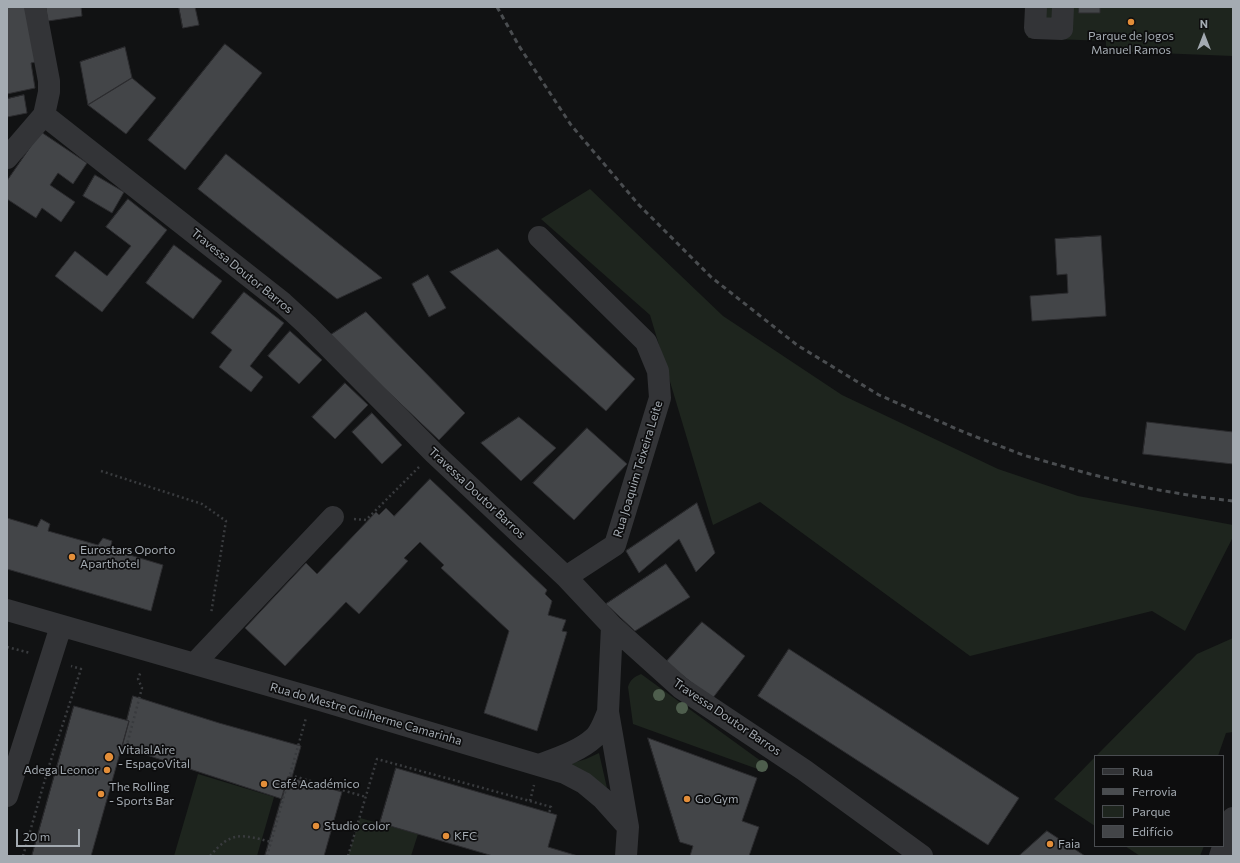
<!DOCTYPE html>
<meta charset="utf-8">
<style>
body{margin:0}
#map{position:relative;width:1240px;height:863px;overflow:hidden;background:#111213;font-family:Commissioner,sans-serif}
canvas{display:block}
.frame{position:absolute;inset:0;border:8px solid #a4abb2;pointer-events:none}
.legend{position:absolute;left:1094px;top:755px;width:130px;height:92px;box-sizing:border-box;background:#0d0d0e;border:1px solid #494c50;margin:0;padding:5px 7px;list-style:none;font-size:12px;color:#a4abb2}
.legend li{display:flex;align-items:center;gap:8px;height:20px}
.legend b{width:20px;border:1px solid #494c50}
.north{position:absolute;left:1184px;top:16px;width:40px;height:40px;-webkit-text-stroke:3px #0d0d0e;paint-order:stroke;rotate:0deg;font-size:11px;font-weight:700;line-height:16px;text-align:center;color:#a4abb2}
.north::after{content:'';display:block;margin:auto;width:14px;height:18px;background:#a4abb2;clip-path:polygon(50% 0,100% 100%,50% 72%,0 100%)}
.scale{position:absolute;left:16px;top:829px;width:64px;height:18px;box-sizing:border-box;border:2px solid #a4abb2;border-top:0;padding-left:5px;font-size:12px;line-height:14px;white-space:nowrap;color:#a4abb2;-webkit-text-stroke:3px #0d0d0e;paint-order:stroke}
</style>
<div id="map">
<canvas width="1240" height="863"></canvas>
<div class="frame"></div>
<ul class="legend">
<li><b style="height:5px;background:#333437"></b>Rua</li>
<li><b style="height:5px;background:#4a4d50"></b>Ferrovia</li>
<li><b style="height:11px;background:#1e251e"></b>Parque</li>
<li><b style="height:11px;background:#434548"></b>Edifício</li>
</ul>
<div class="north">N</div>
<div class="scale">20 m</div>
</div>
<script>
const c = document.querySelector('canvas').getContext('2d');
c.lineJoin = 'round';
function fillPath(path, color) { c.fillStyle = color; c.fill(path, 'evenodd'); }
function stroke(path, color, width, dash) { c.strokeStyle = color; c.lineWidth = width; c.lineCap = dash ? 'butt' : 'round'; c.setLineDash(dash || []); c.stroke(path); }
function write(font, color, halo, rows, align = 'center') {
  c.font = font + ' Commissioner,sans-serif'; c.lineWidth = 3.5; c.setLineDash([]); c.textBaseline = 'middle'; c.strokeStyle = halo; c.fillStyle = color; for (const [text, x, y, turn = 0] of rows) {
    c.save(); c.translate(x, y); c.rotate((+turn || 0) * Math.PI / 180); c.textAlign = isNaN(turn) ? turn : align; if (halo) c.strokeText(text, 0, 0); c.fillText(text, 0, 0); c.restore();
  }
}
const green = new Path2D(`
 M1030,7H1233V56L1106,51V41L1028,38Z
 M590,189L723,316L842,395L998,469L1078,496L1233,525V537L1185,631L1152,611L970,656L760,502L713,525L650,315L541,219Z
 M1233,638V732L1226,733L1218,756H1096L1197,654Z
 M641,674L765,764L763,771L633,724L628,687C630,680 634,677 641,674Z
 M599,753L607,788L571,766L573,763L586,759Z
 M1095,757V826L1054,799Z
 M198,774L274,797L257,856H174Z
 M360,818L418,834L411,856H348Z
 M1125,846H1204L1200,856H1140Z`);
const building = new Path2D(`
 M7,7H30L40,61L31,63L35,88L7,94Z
 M46,7H81L82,16L48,21Z
 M179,7H195L199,25L183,28Z
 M1079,7H1100V13H1079Z
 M225,44L262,73L185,170L148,140Z
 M125,47L132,78L88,105L80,62Z
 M132,78L156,98L126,134L88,105Z
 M24,95L27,113L7,117V99Z
 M41,132L87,163L73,184L58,173L50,185L75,202L61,222L42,208L36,218L7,199V181Z
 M226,154L382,278L337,299L198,189Z
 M95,175L124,192L112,213L83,196Z
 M128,199L167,230L102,312L55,276L75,251L107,276L131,246L106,227Z
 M1101,236L1106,316L1032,321L1030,296L1068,293L1067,274L1057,275L1055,239Z
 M174,245L222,281L193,319L146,283Z
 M498,249L635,379L606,411L450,272Z
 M428,275L446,308L429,317L412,284Z
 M244,292L284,323L250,366L263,377L251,392L219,367L232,350L211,333Z
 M366,312L465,413L439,440L329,336Z
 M290,331L322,360L299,384L268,356Z
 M345,383L368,405L335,439L312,417Z
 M372,413L402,445L382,464L352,432Z
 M519,417L556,448L521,481L481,443Z
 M1147,422L1233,432V464L1143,454Z
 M587,428L627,464L574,520L533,483Z
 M430,479L547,590L545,594L552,601L548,615L566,620L562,631L567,632L537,731L484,713L509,631L441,568L444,565L420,542L404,558L408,561L359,614L346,602L285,666L245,628L306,563L317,574L376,512L379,515L386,508L394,516Z
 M697,503L715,553L696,572L679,539L639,573L626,551Z
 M7,518L37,527L41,519L50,524L48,531L98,545L103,538L112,541L110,549L163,565L151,611L7,569Z
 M666,564L690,597L635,631L606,604Z
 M702,622L745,656L712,699L666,662Z
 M789,649L1019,798L988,845L758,696Z
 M133,696L219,723L301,746L292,777H288L282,799L122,747L129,721L127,720Z
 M74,706L129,721L91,856H32Z
 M648,738L757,778L742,821L759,827L749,856H690L693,846L680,842Z
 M396,768L557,815L548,847L578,856H493L380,823Z
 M288,777L342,792L324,856H265Z
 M1047,831L1085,856H1019Z`);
const path = new Path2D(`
 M101,471L202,504L226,521L211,614
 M354,519L366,520L419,467
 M7,647L30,653
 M125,752L142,688L138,679L141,671
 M290,775L366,797
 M530,801L551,807L549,813
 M23,856L48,769L81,669L71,666
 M210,856C231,831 241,834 271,842
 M267,856L306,718
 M348,856L377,759L530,801L534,785`);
const minor = new Path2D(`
 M1036,7L1035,28L1062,29L1063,7
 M44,115L283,303L307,325L434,453L566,577L612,626L681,688L804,770L922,856
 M7,158L44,115L49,92V81L35,7
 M539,237L646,342L658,371L660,398L615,545L566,577
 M7,610L320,700L565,773L584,783L602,798L628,827
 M612,626L608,712L628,827L626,856
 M194,664L333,517
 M539,765C558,758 580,751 595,737C601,731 605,719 608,712
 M7,796L61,626
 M1220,856L1233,818`);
const rail = new Path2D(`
 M497,7L519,46L571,125L639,205L711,277L797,345L879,395L966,433L1023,455L1090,474L1153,489L1200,497L1233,501`);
const trees = [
 [659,695],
 [682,708],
 [762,766]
];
const markers = [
 [1131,22,4,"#e38e39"],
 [72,557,4,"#e38e39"],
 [109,757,5,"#e38e39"],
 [107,770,4,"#e38e39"],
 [264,784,4,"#e38e39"],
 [101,794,4,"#e38e39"],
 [687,799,4,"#e38e39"],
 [316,826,4,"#e38e39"],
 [446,836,4,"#e38e39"],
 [1050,844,4,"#e38e39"]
];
const poiNames = [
 ["Parque de Jogos",1131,36,"center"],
 ["Manuel Ramos",1131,50,"center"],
 ["Eurostars Oporto",80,550],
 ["Aparthotel",80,564],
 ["VitalalAire",118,750],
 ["- EspaçoVital",118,764],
 ["Adega Leonor",99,770,"right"],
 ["Café Académico",272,784],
 ["The Rolling",109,787],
 ["- Sports Bar",109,801],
 ["Go Gym",695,799],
 ["Studio color",324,826],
 ["KFC",454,836],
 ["Faia",1058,844]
];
const streetNames = [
 ["Travessa Doutor Barros",242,271,39],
 ["Rua Joaquim Teixeira Leite",638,469,-73],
 ["Travessa Doutor Barros",477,493,43],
 ["Rua do Mestre Guilherme Camarinha",366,714,16],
 ["Travessa Doutor Barros",727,717,34]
];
fillPath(green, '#1e251e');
fillPath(building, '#434548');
stroke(building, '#2c2c2f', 1);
stroke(path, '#393b3e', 2.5, [2, 3]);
stroke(minor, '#333437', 22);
stroke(rail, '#4a4d50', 3, [5, 4]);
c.fillStyle = '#4e5e4d';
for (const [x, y] of trees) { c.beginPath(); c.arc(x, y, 6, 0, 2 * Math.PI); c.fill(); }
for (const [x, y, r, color] of markers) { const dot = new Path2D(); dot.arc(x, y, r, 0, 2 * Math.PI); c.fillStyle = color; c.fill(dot); stroke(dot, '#0d0d0e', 1.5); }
write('12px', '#a4abb2', '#0d0d0e', poiNames, 'left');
write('12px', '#a4abb2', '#0d0d0e', streetNames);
</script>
